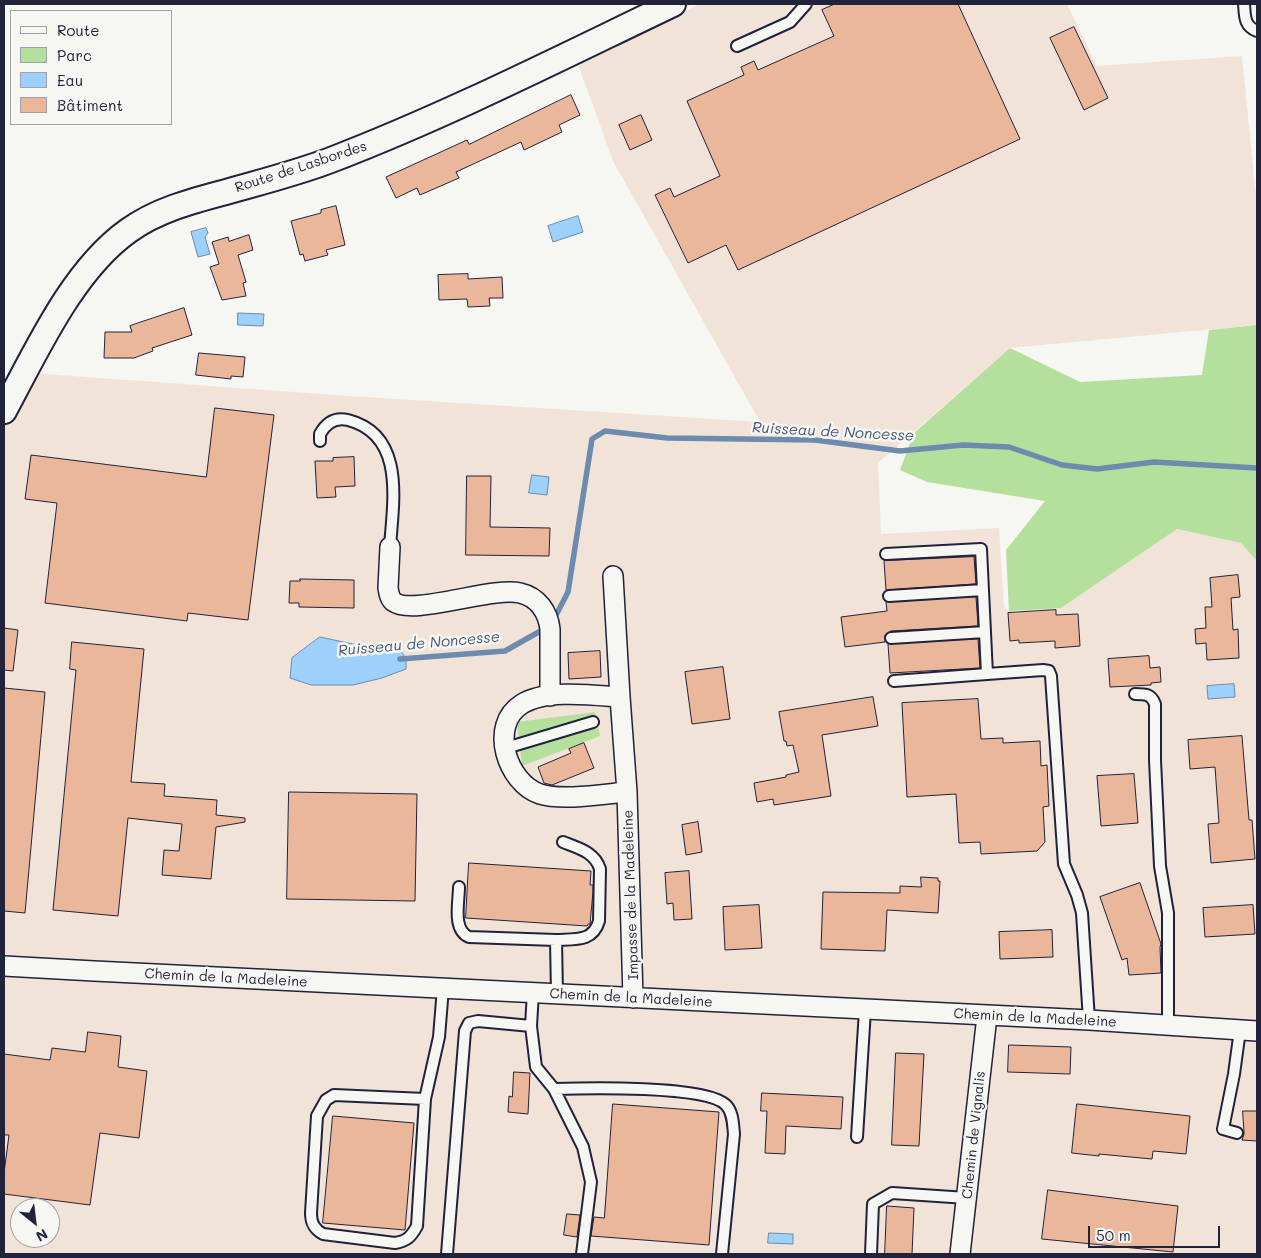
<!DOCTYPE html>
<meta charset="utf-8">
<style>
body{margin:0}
#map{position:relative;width:1261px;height:1258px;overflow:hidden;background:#f6f6f2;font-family:Mali,sans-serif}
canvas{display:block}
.frame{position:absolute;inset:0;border:5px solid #22223b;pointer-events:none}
.legend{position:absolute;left:10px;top:10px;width:162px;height:115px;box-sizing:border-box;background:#f6f6f2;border:1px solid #a1a1a9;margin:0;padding:6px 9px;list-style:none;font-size:15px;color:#22223b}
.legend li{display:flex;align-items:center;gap:10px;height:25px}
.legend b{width:25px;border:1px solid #a1a1a9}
.north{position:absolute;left:10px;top:1198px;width:50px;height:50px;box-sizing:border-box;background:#f6f6f2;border:1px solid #a1a1a9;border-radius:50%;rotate:151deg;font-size:14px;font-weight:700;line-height:20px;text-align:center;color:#22223b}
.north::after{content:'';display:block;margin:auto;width:18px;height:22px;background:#22223b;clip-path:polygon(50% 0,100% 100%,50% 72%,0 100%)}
.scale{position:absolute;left:1088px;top:1226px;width:132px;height:22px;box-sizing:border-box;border:2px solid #22223b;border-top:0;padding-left:6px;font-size:15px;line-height:18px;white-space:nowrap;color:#22223b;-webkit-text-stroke:4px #f6f6f2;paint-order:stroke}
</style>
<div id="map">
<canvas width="1261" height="1258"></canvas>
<div class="frame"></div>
<ul class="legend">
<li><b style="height:6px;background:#f6f6f2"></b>Route</li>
<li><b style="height:14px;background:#b5df9d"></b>Parc</li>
<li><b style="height:14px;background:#9dd1fb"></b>Eau</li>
<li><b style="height:14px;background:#eab79b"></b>Bâtiment</li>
</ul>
<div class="north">N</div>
<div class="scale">50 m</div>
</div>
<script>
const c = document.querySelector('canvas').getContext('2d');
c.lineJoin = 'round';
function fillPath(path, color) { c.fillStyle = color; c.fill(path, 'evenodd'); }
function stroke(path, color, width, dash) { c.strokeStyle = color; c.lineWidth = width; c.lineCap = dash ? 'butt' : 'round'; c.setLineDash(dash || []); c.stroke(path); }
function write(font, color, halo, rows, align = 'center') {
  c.font = font + ' Mali,sans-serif'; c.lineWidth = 5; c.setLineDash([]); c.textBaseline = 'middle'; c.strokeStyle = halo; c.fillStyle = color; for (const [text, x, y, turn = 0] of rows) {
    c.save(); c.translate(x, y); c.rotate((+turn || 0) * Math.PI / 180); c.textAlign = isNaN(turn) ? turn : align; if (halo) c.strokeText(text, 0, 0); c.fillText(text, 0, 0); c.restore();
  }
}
const built = new Path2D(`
 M700,4H1067L1097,66L1242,56L1257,207V325L1010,348L878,463L881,534L999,528L1004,607L1009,611L1061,608L1177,529L1242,543L1257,561V1254H4V427L31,373L349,396L760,422L613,161L576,59ZM20,1208H50V1238H20Z`);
const green = new Path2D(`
 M1257,325V561L1241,543L1177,529L1061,608L1009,611L1006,550L1045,501L927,482L900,470L914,433L1010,348L1080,382L1202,375L1209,330Z
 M595,712L600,736L522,766L517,722Z`);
const water = new Path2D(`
 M578,216L583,232L553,242L548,226Z
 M206,228L208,233L205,237L210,254L198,257L191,232Z
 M238,313L264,314L263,326L238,325Z
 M532,475L549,477L547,495L529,493Z
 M320,637L362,646H397L406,658V669L382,678L353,685H311L290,678L292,658Z
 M1234,684L1235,697L1208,699L1207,686Z
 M769,1233L793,1234V1244L768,1243Z`);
const stream = new Path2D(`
 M553,621L568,592L592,439L605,431L667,438L815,440L900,451L963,445L1009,447L1062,465L1097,469L1154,462L1257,468
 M400,659L505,651L544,629`);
const building = new Path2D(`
 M835,4H958L1020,139L738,270L726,245L688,263L655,195L670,188L674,197L720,176L687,101L744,75L741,67L754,61L758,70L834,36L822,10Z
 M1074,27L1108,98L1084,110L1050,38Z
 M571,95L580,115L559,125L562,132L524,150L521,142L456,172L459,178L420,195L417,188L396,198L386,177L467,140L469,144Z
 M641,115L652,140L630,150L619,125Z
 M336,206L345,245L326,250L328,255L305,261L303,254L300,255L291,221L321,213V210Z
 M249,235L253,250L238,255L246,282L243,283L246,296L222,300L210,267L219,264L212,242L228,237L229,241Z
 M468,274V279L502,277L503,298H489L490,306L468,307L467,299L439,300L438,275Z
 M184,308L192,335L152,348L153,351L134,358H104L105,332H132L130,326Z
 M199,353L245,357L243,377L231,376V379L196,375Z
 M215,408L274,415L248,620L188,613L187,621L45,603L57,503L25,499L31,455L206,477Z
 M354,457L355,486L335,487L336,497L317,498L315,461H333V458Z
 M467,476H491L490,527L550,528L549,556L466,555Z
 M974,557L976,584L886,590L884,561Z
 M1238,575L1240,597L1231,598L1233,630L1238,629L1239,658L1207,660L1206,643L1196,644L1195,629L1206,628L1205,607H1212L1210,578Z
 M300,579L354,580V608L299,607V603H289L290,581H300Z
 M976,597L978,626L891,631L885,635V642L845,647L841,617L887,611L886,602Z
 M1056,610V615L1078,614L1080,646L1055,648V641L1019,643V640L1010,641L1008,613Z
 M4,628L18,630L13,671L4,670Z
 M978,639L980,668L890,673L888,644Z
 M72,642L144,649L131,782L165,784L164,796L217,800L216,815L245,818V822L216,827L211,879L162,875L164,850L179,851L182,824L128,818L118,916L53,910L76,670L70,669Z
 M600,651L601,677L569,679L568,653Z
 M1149,656L1150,668L1160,667L1161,682L1151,683V685L1110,687L1108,659Z
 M723,667L730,719L692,724L685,672Z
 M4,688L45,692L25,913L4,911Z
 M873,697L878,726L822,735L831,796L774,805L773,799L757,802L754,783L786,777V775L799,772L793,745L787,746L786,741H784L779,712Z
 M978,699L981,739L1003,738V743L1040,741L1041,766L1047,765L1049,806L1043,807L1045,842L1037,851L981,854L980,842L959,843L956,794L907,797L902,703Z
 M1242,736L1249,820H1252L1255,859L1211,863L1208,824L1219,823L1215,767L1190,769L1188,740Z
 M584,743L594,768L552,785L544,783L538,767L571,753L569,749Z
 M1134,774L1138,823L1101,826L1097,776Z
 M289,792L417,794L415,901L287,899Z
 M698,822L702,852L686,855L682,825Z
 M469,863L591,871L590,885H593V892L590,924H588L587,926L466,918Z
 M689,871L692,919L674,920L673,903L667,904L665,873Z
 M921,877L938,878V881H940L938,913L887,910L885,951L821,949L823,892L900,893V886L921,887Z
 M1140,883L1161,944L1160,947L1161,973L1129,975L1127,958L1122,960L1100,897Z
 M759,905L762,948L725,950L723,907Z
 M1253,905L1255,934L1205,937L1203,908Z
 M1052,930L1053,957L1000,959L999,932Z
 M88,1032L121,1036L118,1067L147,1071L139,1138L100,1133L90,1205L4,1194V1173L9,1135H4V1054L50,1060L52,1048L85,1052Z
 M1009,1045L1071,1047L1070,1074L1008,1072Z
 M896,1053L924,1054L919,1146L892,1145Z
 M514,1072L530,1073L528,1114L508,1112L509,1096L512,1097Z
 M762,1093L843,1097L841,1129L786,1126L785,1154L765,1153L767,1111H761Z
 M613,1104L719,1112L709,1245L591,1236L594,1217L604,1218Z
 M1077,1104L1190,1116L1186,1154L1153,1151L1152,1159L1099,1154V1156L1072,1153Z
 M1243,1111H1257V1141L1242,1140L1244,1134Z
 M333,1116L414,1123L405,1230L323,1223Z
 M1048,1190L1178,1206L1173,1252L1042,1239Z
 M887,1206L914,1208L912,1254H885Z
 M567,1214L580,1215L577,1237L564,1235Z`);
const service = new Path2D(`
 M1244,4C1245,16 1244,26 1257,31
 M737,46L790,22L806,4
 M320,441V434C326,423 335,417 348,420C406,435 393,502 390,547
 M886,554L981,549L987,674L1043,670L1049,671L1051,676L1064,864L1077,895L1082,913L1089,1020
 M889,596L983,590
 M891,638L985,632
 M894,681L987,674
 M1135,694C1146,694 1151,694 1155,704V760L1160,866L1168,913V1026
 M506,748L593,722
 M459,887C459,902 452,930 469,937L556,940
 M533,992L531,1026L536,1067L554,1089C584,1088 707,1085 726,1105C733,1112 733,1124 734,1134L722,1254
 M557,994L556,940C575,939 593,942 599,921L600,869C595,852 578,848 563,842
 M554,1089L583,1147L591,1182L582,1254
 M425,1099L334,1095L326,1100L317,1116L311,1213C311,1223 314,1229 323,1234L395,1243C407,1241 411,1237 417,1226L425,1099L439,1037L443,988
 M1237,1133L1223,1129L1234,1074L1240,1030
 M857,1137L865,1010
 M447,1254L465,1031L469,1023L478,1021L531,1026
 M871,1254L873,1204L892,1193L967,1198`);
const minor = new Path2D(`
 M390,547L388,588C389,594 390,599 394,602C413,616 494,586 520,593C538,597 548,612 550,629V696
 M613,576L620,697L627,792L633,998
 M620,697C592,695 546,689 522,704C488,725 507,783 540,794C562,801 604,794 627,792
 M4,966L94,971L1089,1020L1257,1031
 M960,1254L987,1016`);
const tertiary = new Path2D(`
 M4,411C36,352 72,271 128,231C157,210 192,201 226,192C261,182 297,173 331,160C448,115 560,58 673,4`);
const streetNames = [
 ["Route de Lasbordes",301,167,-18],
 ["Impasse de la Madeleine",631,895,-92],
 ["Chemin de la Madeleine",226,978,3],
 ["Chemin de la Madeleine",631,998,3],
 ["Chemin de la Madeleine",1035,1018,3],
 ["Chemin de Vignalis",974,1135,-84]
];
const waterNames = [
 ["Ruisseau de Noncesse",833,432,3],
 ["Ruisseau de Noncesse",419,644,-5]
];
fillPath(built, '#f2e3d8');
fillPath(green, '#b5df9d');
fillPath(water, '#9dd1fb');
stroke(water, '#6c8bae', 1);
stroke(stream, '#6c8bae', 5.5);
fillPath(building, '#eab79b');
stroke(building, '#22223b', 1);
stroke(service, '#22223b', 14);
stroke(minor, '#22223b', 22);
stroke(tertiary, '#22223b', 28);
stroke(service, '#f6f6f2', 10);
stroke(minor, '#f6f6f2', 19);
stroke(tertiary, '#f6f6f2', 24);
write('14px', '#22223b', '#f6f6f2', streetNames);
write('italic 15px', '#475775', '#f6f6f2', waterNames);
</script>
